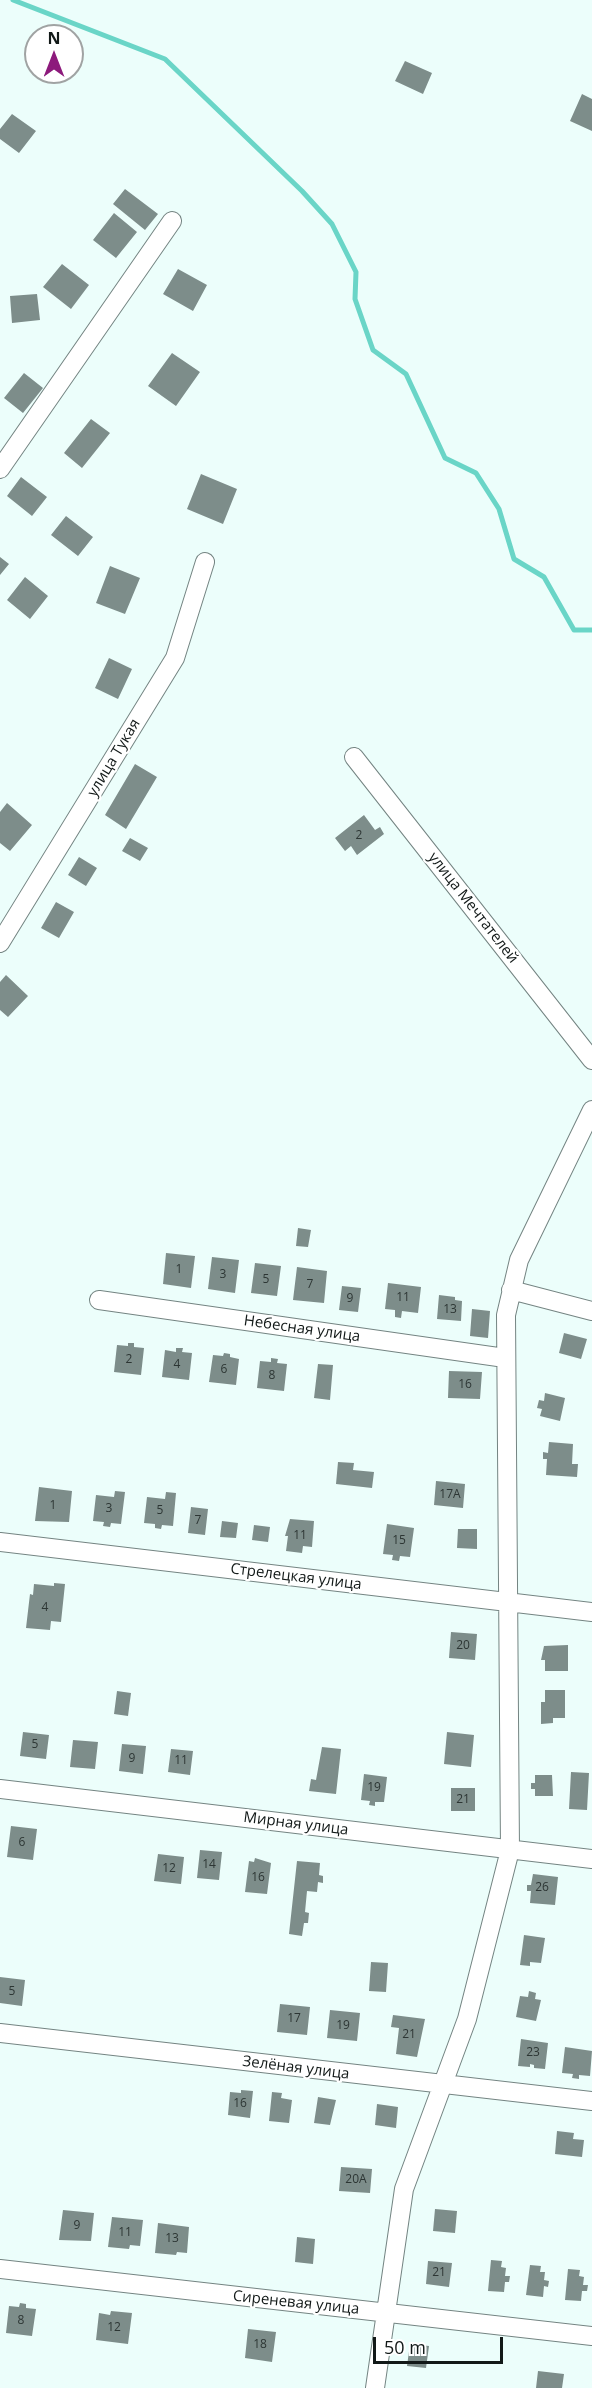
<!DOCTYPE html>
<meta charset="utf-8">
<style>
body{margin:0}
#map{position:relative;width:592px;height:2388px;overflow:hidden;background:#ecfefb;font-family:"Open Sans",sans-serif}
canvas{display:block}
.north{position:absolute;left:24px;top:24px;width:60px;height:60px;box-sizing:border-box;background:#fff;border:2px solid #a0a3a3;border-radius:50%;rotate:0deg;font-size:16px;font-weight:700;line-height:24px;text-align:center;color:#121918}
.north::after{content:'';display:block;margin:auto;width:21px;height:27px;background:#8d1a7c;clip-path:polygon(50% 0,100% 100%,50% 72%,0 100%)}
.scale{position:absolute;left:373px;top:2337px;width:130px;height:27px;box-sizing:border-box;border:3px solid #121918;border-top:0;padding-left:8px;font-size:18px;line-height:21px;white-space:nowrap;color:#121918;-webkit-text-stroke:4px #fff;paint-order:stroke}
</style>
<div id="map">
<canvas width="592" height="2388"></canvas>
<div class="north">N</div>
<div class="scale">50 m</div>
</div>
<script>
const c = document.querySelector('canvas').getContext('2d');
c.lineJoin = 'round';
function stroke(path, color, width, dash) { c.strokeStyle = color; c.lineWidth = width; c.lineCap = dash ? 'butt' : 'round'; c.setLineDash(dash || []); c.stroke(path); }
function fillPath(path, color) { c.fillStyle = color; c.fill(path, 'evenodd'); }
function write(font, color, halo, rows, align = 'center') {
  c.font = font + ' "Open Sans",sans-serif'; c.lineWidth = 4.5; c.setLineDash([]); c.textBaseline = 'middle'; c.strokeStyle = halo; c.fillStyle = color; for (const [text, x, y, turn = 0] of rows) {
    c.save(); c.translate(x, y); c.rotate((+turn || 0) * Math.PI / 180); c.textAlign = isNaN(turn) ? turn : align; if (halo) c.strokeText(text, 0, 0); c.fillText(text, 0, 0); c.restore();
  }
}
const stream = new Path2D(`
 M13,0L165,59L302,191L332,224L356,272L355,299L373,350L406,374L445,458L476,473L499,509L514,559L544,577L574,630H592`);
const building = new Path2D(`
 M405,61L432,73L423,94L395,81Z
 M582,94L592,99V131L570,121Z
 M12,114L36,131L19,153L0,139V129Z
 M125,189L158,214L145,230L113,204Z
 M114,213L137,232L116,258L93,240Z
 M62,264L89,285L71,309L43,287Z
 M178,269L207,285L193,311L163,294Z
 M37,294L40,320L12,323L10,296Z
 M172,353L200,372L176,406L148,386Z
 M24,373L43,388L23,413L4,398Z
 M91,419L110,433L82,468L64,453Z
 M201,474L237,489L223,524L187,509Z
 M21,477L47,497L32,516L7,496Z
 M66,516L93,537L78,556L51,535Z
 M0,557L9,564L0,575Z
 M110,566L140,578L125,614L96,603Z
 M25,577L48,596L30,619L7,600Z
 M109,658L132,669L118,699L95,688Z
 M135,764L157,777L126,829L105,815Z
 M7,803L32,825L10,851L0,843V812Z
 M364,815L375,830L380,827L384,834L357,855L351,846L345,851L335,838Z
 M130,838L148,848L140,861L122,851Z
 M79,857L97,868L86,886L68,875Z
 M56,902L74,912L59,938L41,928Z
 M6,975L28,996L8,1017L0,1010V982Z
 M298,1228L311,1230L308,1247L296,1246Z
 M166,1253L195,1256L191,1288L163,1284Z
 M212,1257L239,1260L235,1293L208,1289Z
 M255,1263L281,1266L277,1296L251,1293Z
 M297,1267L327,1271L324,1303L293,1300Z
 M388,1283L421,1287L418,1313L402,1311L401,1318L395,1317V1310L385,1309Z
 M342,1286L361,1288L358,1312L339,1310Z
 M439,1295L455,1297V1300L462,1301L461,1321L437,1319Z
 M472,1309L490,1311L488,1338L470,1336Z
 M564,1333L587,1339L581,1359L559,1353Z
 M128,1343H134V1347L144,1348L141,1375L114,1372L117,1345L128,1346Z
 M176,1348H183L182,1352L192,1353L189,1380L162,1377L165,1350L176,1352Z
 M224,1353L230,1354V1357L239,1359L236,1385L209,1382L213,1355L223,1356Z
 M271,1358L278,1359L277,1363L287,1364L284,1391L257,1388L260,1361L271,1362Z
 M318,1364L333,1365L330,1400L314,1398Z
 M449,1371L482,1372L480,1399L448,1398Z
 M545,1393L565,1398L560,1421L540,1416L542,1409L537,1408L539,1400L544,1401Z
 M549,1442L573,1444L572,1464H578L577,1477L546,1475L547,1459H543V1452L548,1453Z
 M338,1462L354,1463L353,1470L374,1472L372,1488L336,1484Z
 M436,1481L465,1484L463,1508L434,1505Z
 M39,1487L72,1491L69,1522L35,1521Z
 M115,1491L125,1492L121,1524L111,1523L110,1527L103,1526L104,1522L93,1521L96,1495L114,1497Z
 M166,1492L176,1493L173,1526L162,1525L161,1529L155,1528V1524L144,1523L147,1497L165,1499Z
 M191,1507L208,1509L205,1535L188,1533Z
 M290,1519L314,1521L312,1547L303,1546L302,1553L286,1551L288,1536H285Z
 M222,1521L238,1523L236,1538L220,1537Z
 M387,1524L414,1528L410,1557L400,1556L399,1561L392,1560L393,1555L383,1554Z
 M254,1525L270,1527L268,1542L252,1540Z
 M458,1529H477V1549L457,1548Z
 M54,1583L65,1584L61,1622L51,1621L50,1630L26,1628L30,1594L33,1595L34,1584L54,1586Z
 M451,1632L477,1634L475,1660L449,1658Z
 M568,1645V1671H545V1660H541L544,1646Z
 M545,1690H565V1718H553V1723L541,1724V1702H545Z
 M117,1691L131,1693L128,1716L114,1714Z
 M23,1732L49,1735L46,1759L20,1756Z
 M447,1732L474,1735L471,1767L444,1764Z
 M73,1740L98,1742L95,1769L70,1767Z
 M122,1744L146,1746L143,1774L119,1771Z
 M322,1747L341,1749L336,1794L309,1791L311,1779L316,1780Z
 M171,1749L193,1751L190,1775L168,1772Z
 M571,1772L589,1773L587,1810L569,1809Z
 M364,1774L387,1777L384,1802H375V1806L369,1805L370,1801L361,1800Z
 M535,1775H552L553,1796H535V1789H531V1783H535Z
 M451,1788H475V1811H451Z
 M11,1826L37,1829L33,1860L7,1857Z
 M200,1850L222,1852L219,1880L197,1878Z
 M158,1854L184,1857L181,1884L154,1881Z
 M255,1858L271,1863L267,1894L245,1892L249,1861L254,1862Z
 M297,1861L320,1863L319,1875L323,1876V1883L318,1882L317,1892L307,1891L305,1912L309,1913L308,1923H304L302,1936L289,1934Z
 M533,1874L558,1877L555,1905L530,1903L531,1891H527V1885H531Z
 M524,1935L545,1938L541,1963L530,1962V1966L520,1965Z
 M371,1962L388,1963L386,1992L369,1991Z
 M0,1977L25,1980L22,2006L0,2003Z
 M529,1991L536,1993L535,1999L541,2000L536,2021L516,2017L520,1996L528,1997Z
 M280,2004L310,2007L307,2035L277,2032Z
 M330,2010L360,2013L357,2041L327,2038Z
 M393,2015L425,2019L417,2057L396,2054L399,2028L391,2027Z
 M521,2039L548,2043L545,2069L534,2068V2065L530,2064V2067L518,2066Z
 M565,2047L592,2051L590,2076L579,2075V2079L572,2078L573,2074L562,2073Z
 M241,2090L253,2091L250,2118L228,2115L230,2092L241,2093Z
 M272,2092L282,2093L281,2098L292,2100L289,2123L269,2121Z
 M318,2097L336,2100L330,2125L314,2123Z
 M377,2104L398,2107L396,2128L375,2125Z
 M557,2131L574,2133L573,2139L584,2140L582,2157L555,2154Z
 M341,2167L372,2169L370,2193L339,2191Z
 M435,2209L457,2211L455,2233L433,2231Z
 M63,2210L94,2213L91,2241L59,2240Z
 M112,2217L143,2220L140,2246L130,2245L129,2249L108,2247Z
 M158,2223L189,2227L187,2253L177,2252L176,2255L155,2253Z
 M297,2237L315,2239L313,2264L295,2262Z
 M491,2260L502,2261L501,2267L506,2268L505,2276H510L509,2282H505L504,2292L488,2291Z
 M428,2261L452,2263L449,2287L426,2284Z
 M530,2265L541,2266L540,2272H545L544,2280L549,2281L548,2287L544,2286L543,2297L526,2295Z
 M568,2269L580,2270L579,2276L584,2277L583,2285H588L587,2291H582L581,2301L565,2300Z
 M20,2303L26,2304V2308L36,2309L32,2336L6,2333L9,2306L19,2307Z
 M111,2311L132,2313L128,2344L96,2340L99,2313L110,2315Z
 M248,2329L276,2332L272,2362L245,2358Z
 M410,2344L429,2346L426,2368L407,2366Z
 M538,2371L564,2374L562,2388H536Z`);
const minor = new Path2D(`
 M0,469L172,221
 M354,757L592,1060
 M0,943L175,658L205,562
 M511,1290L592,1311
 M99,1300L505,1358
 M0,1542L592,1612
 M0,1789L592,1859
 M0,2033L592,2101
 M0,2269L592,2336
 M375,2388L404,2189L467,2019L510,1850L506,1315L519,1260L592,1110`);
const numberNames = [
 ["2",359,836],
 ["1",179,1270],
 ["3",223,1275],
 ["5",266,1280],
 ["7",310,1285],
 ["11",403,1298],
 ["9",350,1299],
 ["13",450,1310],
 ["2",129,1360],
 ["4",177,1365],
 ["6",224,1370],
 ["8",272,1376],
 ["16",465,1385],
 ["17А",450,1495],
 ["1",53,1506],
 ["3",109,1509],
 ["5",160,1511],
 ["7",198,1521],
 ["11",300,1536],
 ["15",399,1541],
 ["4",45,1608],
 ["20",463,1646],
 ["5",35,1745],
 ["9",132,1759],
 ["11",181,1761],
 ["19",374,1788],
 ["21",463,1800],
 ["6",22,1843],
 ["14",209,1865],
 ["12",169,1869],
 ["16",258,1878],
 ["26",542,1888],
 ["5",12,1992],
 ["17",294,2019],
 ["19",343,2026],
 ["21",409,2035],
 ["23",533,2053],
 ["16",240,2104],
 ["20А",356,2180],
 ["9",77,2226],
 ["11",125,2233],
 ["13",172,2239],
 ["21",439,2273],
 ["8",21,2321],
 ["12",114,2328],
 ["18",260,2345]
];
const streetNames = [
 ["улица Тукая",114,758,-59],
 ["улица Мечтателей",473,908,52],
 ["Небесная улица",302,1329,8],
 ["Стрелецкая улица",296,1577,7],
 ["Мирная улица",296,1824,7],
 ["Зелёная улица",296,2068,7],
 ["Сиреневая улица",296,2303,6]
];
stroke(stream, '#6ad5c7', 5);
fillPath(building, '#7d8d8a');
stroke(minor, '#748482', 20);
stroke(minor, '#fff', 18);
write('12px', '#2d3634', null, numberNames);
write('15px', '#121918', '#fff', streetNames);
</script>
